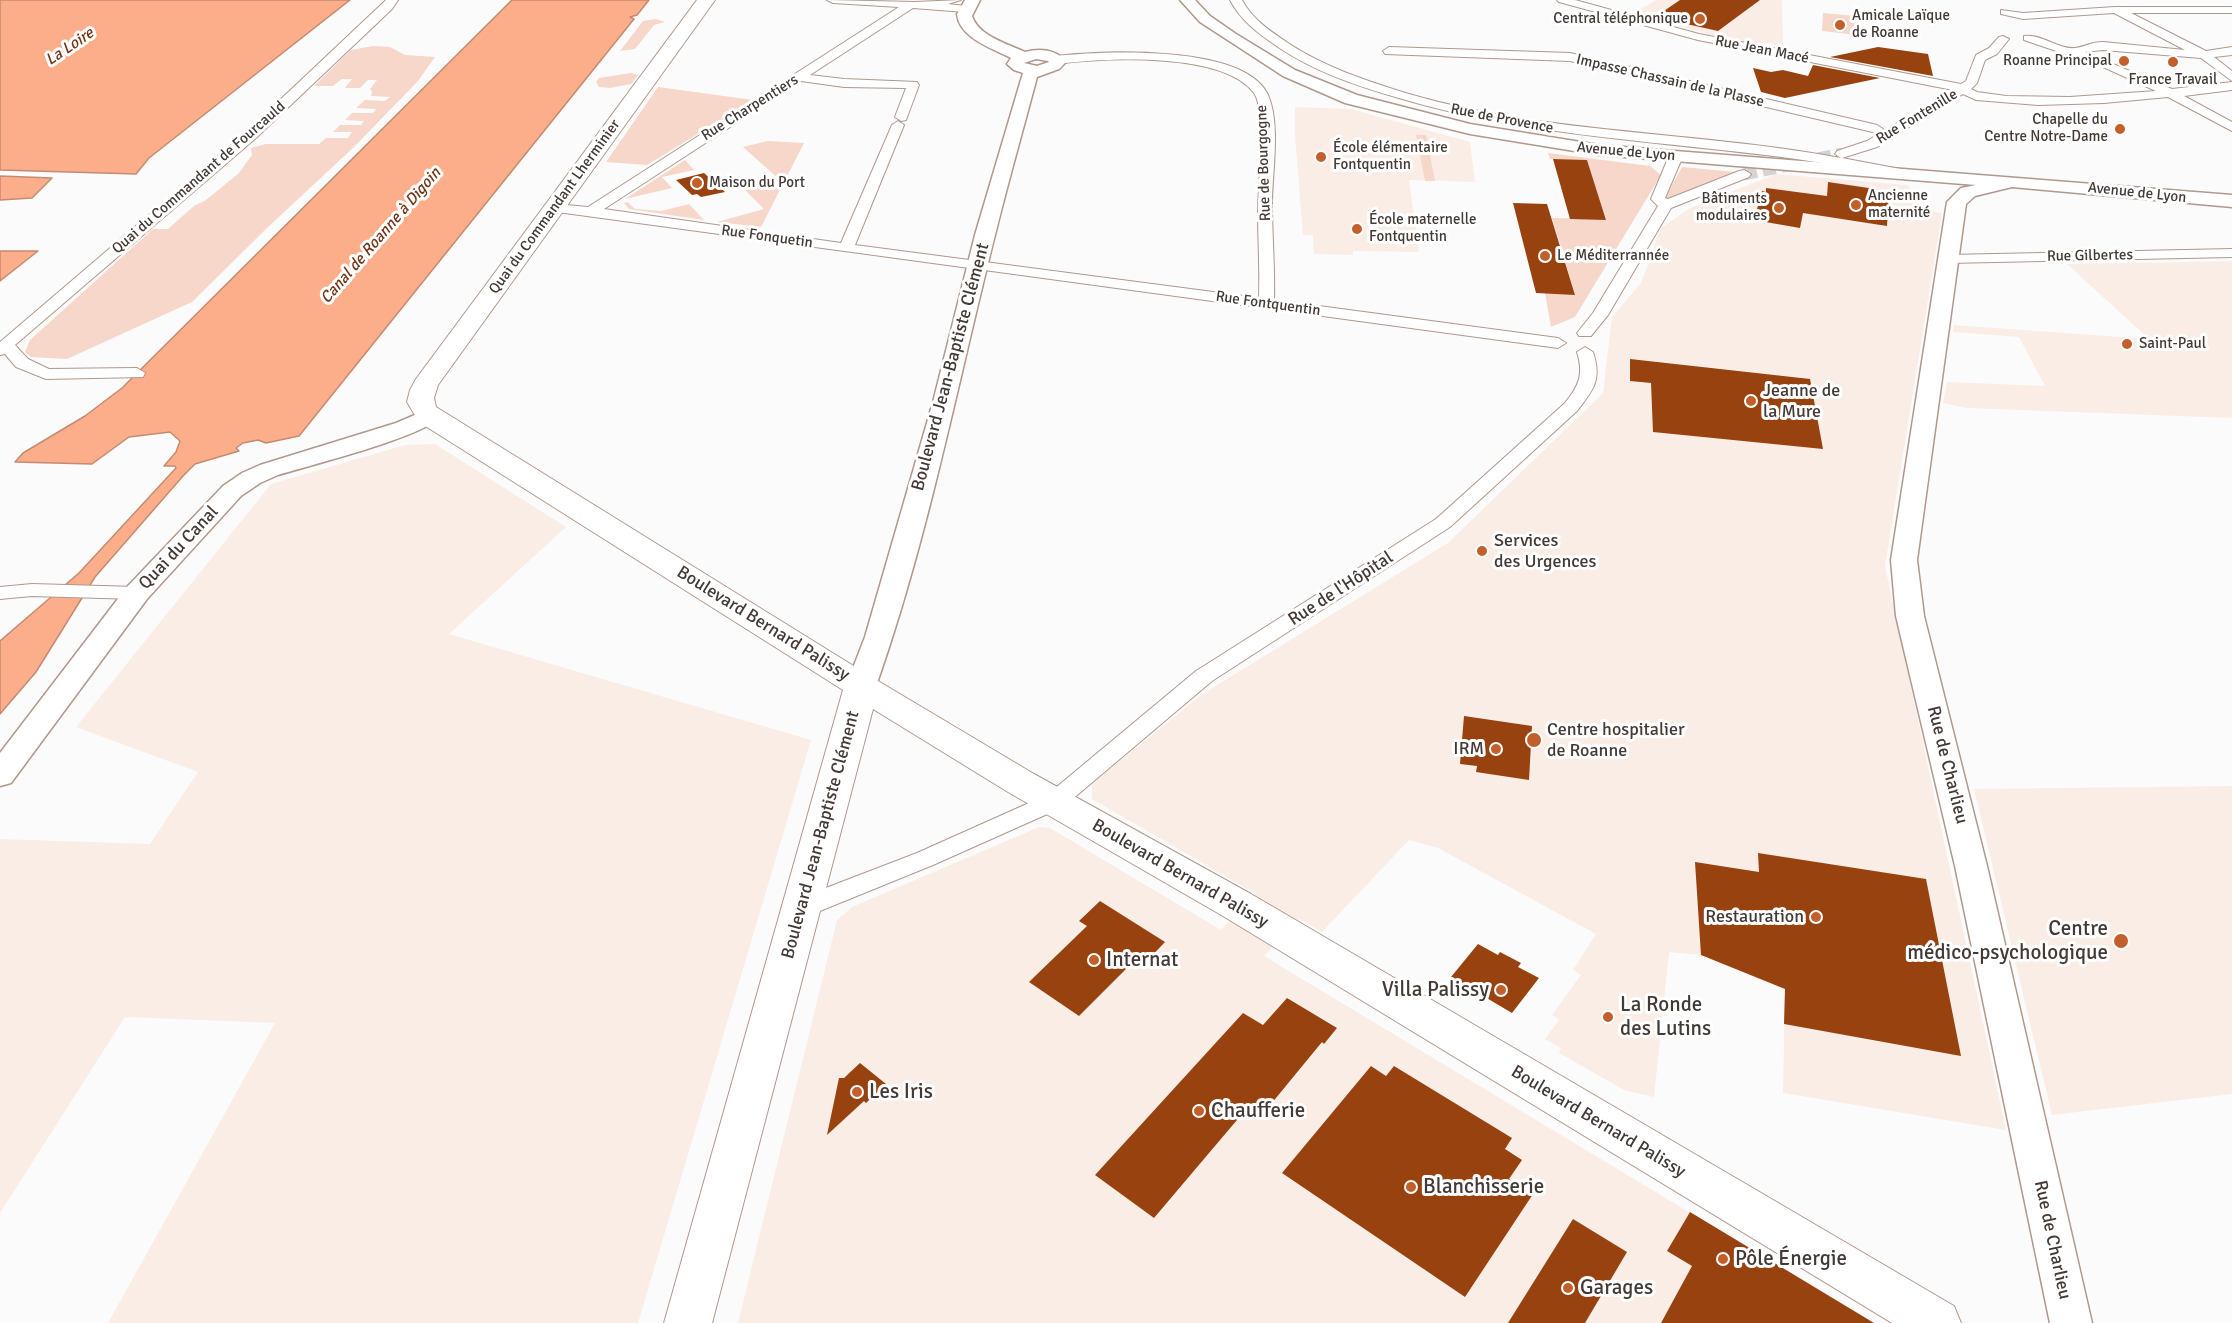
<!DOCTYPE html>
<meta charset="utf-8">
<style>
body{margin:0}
canvas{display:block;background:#fbfbfb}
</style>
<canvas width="2232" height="1323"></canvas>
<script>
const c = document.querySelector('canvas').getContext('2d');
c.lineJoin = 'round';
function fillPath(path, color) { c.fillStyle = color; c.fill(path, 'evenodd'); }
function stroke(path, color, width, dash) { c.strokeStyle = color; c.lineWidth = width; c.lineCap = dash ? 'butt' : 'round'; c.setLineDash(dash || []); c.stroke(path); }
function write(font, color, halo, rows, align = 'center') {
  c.font = font + ' Signika,sans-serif'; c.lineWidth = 6; c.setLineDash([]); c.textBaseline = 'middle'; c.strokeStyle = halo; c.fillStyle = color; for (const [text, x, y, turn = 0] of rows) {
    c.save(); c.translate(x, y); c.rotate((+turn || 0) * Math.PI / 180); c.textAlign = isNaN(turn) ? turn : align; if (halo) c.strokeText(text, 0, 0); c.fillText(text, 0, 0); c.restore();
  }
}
const built = new Path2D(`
 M1656,0H1782L1783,44L1780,48L1771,43H1750L1708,34L1634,13Z
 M1295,107L1351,109L1470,142L1475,182L1409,180L1419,252L1353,251V255L1314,254L1313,235H1303L1295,137Z
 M1776,174L1908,185L1923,210L1942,213L1885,566L2006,1130L1783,1093L1785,989L1701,955L1669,952L1654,1097L1624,1090L1559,1053L1561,1048L1545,1039L1559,1020L1552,1015L1581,975L1573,970L1596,934L1438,848L1409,840L1322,932L1300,919L1264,956L1873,1323H738L837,920L852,907L1039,827L1050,828L1221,930L1256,894L1092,799V784L1201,695L1448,543L1603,393L1612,317L1641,283L1661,228L1690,208Z
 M2232,261V418L1967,408L1943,403L1947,382L2045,386L2019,337L1953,332L1954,325L2149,339L2067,264Z
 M435,444L566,527L449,634L811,740L638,1323H108L275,1023L125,1017L0,1213V839L150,844L198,772L76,727L271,484L405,445Z
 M2232,786V1094L2052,1115L1974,789Z`);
const green = new Path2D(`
 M1823,13L1856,16L1857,35L1822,31Z
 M656,19L665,22L654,25L635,49L620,51L643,21Z
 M373,46L390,47L405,55L435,57L418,81L355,146L266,229L192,302L67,359L31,357L25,352L30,340L153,229H168L194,206L206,200L239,173L252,155L251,148L266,144H319L326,138H348L352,132H333L340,125H361L364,121L345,120L352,113H373L376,109L356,108L365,100L385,101L390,97L371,96L372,92L370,89L377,80H368L360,88H345L352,79H342L333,86H314L351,50Z
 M631,73L638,75L631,84L610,88L599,87L596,82L599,78Z
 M658,87L753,100L647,165L606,162Z
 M1416,135H1426L1435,181H1425Z
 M768,141L804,143L761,227L717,222L764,209L745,190L781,181L743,147Z
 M1548,153L1650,166L1661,175L1575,317L1551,327L1545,293L1575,294L1552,218L1606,219L1587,160L1550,159Z
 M685,160L694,170L662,177L672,188L625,199Z
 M1682,167L1735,172L1664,200Z
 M628,202L635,209L661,211L689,204L704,220L629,209L624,203Z`);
const water = new Path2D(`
 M0,0H350L149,158L136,174L0,170Z
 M512,0H649L637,15L630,17L634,19L299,436L266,443L258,440L243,443L236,448L239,451L195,464L183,476L95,577L36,672L0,714V641L79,573L176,468L175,466H164L176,452L180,441L170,432L129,437L92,464L15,462L23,453L85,416L122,388Z
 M0,176L52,178L32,198L0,200Z
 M0,251H38L0,281Z`);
const building = new Path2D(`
 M1680,0H1760L1718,31L1655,17Z
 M1878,47L1928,54L1933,76L1830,57Z
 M1813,65L1880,78L1785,98L1761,92L1753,68L1771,72L1783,70L1808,76Z
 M1553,159L1587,160L1606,220L1570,219Z
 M704,173L725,192L701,197L697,194L692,195L676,180Z
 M1828,182L1889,191L1887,226L1803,213L1800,228L1754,220L1762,191L1766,192V188L1827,196Z
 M1513,203L1547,204L1575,295L1536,293Z
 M1630,359L1810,379L1823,449L1653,432L1651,383L1630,381Z
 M1464,716L1532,726L1529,780L1476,772L1477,766L1460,764Z
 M1758,853L1926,879L1961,1056L1784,1024L1785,989L1701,955L1695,862L1759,872Z
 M1100,901L1165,942L1146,962L1138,957L1079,1016L1029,982L1087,926L1079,921Z
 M1478,944L1498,955L1500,952L1521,963L1518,967L1539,978L1512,1013L1451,977Z
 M1287,998L1337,1028L1324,1044L1322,1042L1262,1115L1248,1107L1154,1218L1095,1175L1243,1013L1263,1025Z
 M860,1063L886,1084L866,1103L864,1101L827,1135L839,1078H844Z
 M1371,1066L1386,1076L1394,1066L1512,1138L1505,1149L1522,1160L1509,1179L1533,1194L1465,1297L1282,1173Z
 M1690,1212L1874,1323H1661L1692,1266L1667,1251Z
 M1573,1219L1627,1252L1585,1323H1508Z`);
const streetTunnel = new Path2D(`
 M1744,174L1842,154`);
const street = new Path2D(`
 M386,0H398L392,9L256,138L15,345L28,359L49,369L137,368L145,373L143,377L46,379L16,367L5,354L0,355V342L246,132Z
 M827,0L915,2L961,0L948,4L965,6L971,9L965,12L913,8L810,75L844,79L917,82L919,85L906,120L901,121L895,117L906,88L844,87L801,81L604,209L841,243L892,125L898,121L904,125L855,245L1259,298C1260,269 1258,240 1258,211C1258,186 1267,112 1254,93C1223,51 1103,58 1056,64L1050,60L1056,56C1103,51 1245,44 1268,95C1281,124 1272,173 1272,204C1272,236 1275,268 1274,300L1558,338L1566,343L1558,348L550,211L548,208L555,204L588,207L899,7L833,3Z
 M1230,0H1242C1252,19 1270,31 1288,43C1324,67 1367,81 1409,94C1550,135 1697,131 1841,158L1835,154L1837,151L1867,141L1953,90L1698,40L1559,2L1557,0H1575L1699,34L1961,84L1966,81L1976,55L1989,48L1999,37L2003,36L2009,39L1997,54L1985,60L1977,83L1971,89L1977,92L2006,96L2070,97L2156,91L2103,67L2024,40V36C2040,33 2060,50 2075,48C2085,47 2090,42 2103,42L2185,50L2114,13L2023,19L2001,14V10L2023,13L2115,7H2232V13H2131L2206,51L2232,47V55L2214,57L2232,71V81L2201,58L2103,50L2085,52L2172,89L2232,82V90L2184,96L2232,122V131L2168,97L2104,103L2038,105L1976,100L1963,94L1877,147L1842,158L1900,169L1902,172L1895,176C1852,168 1809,160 1765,155C1642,140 1519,134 1399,98C1357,86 1315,72 1278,47C1259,34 1241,21 1230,0Z
 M1389,47L1570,53L1877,125L1883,129L1877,133L1570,61L1385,54L1383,51Z
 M1676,152L1683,156L1665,198L1668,199L1739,171L1744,170L1751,174L1749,177L1671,208L1608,315L1591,336H1579L1577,333L1593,313L1658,206L1651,199L1669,156Z
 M2232,249V257L1948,263L1941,259L1948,255Z
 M1585,347L1593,352C1602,380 1594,389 1577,411L1450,527L1212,681L1063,807L933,865L810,915L801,918L792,915L789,908L792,901L917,853L1047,795L1196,671L1436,519L1565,403C1579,386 1584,374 1577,352Z
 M32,584L137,587L144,589L147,593L144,597L137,599L32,596L0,599V587Z`);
const secondary = new Path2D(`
 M965,0H980L972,16C978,36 1008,44 1025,52C1039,48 1057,49 1066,62L1059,69L1037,77C1023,130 1008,182 995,235C957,385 928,539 876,686L871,693L861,696L851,693L846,686L865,637L933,402L975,235L1023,73L1014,70L1007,64L1011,58C992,48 959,38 957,14ZM1036,59L1048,61L1049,62L1037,66L1024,63Z
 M1180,0H1195L1210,16L1236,34L1295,70L1357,95L1470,124L1599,145L2232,195V207L2012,187L1975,196L1966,204L1917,560L1924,616L1987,866L2092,1323H2050L1955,866L1896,616L1891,560L1947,202L1961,188L1976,185L1599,155L1470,134L1345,103L1283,76L1200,22Z
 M429,409L437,411L441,416C427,436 307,466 278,475L260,483L241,496L147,599L11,783L0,786V753L127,587L223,486L242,473L260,465L396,423Z`);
const primary = new Path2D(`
 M697,0H715L438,385L434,398L436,407L873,678L1034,774L1251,894L1954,1306L1961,1323H1892L1223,916L1008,792L873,709L712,1323H664L843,690L419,422L407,402L410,390L416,379Z`);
const markers = [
 [1700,19,6,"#c35f2a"],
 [1840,25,6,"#c35f2a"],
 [2124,61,6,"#c35f2a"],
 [2173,62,6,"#c35f2a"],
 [2120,129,6,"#c35f2a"],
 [1321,157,6,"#c35f2a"],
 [697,183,6,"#c35f2a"],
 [1856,205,6,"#c35f2a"],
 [1779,208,6,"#c35f2a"],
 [1357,229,6,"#c35f2a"],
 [1545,256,6,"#c35f2a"],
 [2127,344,6,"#c35f2a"],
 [1751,401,6,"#c35f2a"],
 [1482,551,6,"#c35f2a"],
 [1534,740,8,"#c35f2a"],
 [1496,749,6,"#c35f2a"],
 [1816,917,6,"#c35f2a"],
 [2121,941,8,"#c35f2a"],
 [1094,960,6,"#c35f2a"],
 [1501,990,6,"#c35f2a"],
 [1608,1017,6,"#c35f2a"],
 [857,1092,6,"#c35f2a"],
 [1199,1111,6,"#c35f2a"],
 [1411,1187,6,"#c35f2a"],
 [1723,1259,6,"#c35f2a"],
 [1568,1288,6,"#c35f2a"]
];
const farPoinames = [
 ["Amicale Laïque",1852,16],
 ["de Roanne",1852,33],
 ["Central téléphonique",1688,19,"right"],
 ["Roanne Principal",2112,61,"right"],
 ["France Travail",2173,80,"center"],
 ["Chapelle du",2108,120,"right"],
 ["Centre Notre-Dame",2108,137,"right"],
 ["École élémentaire",1333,148],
 ["Fontquentin",1333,165],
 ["Maison du Port",709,183],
 ["Ancienne",1868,196],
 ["maternité",1868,213],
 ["Bâtiments",1767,199,"right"],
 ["modulaires",1767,216,"right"],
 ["École maternelle",1369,220],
 ["Fontquentin",1369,237],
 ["Le Méditerrannée",1557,256],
 ["Saint-Paul",2139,344]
];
const farStreetnames = [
 ["Rue Jean Macé",1762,50,11],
 ["Impasse Chassain de la Plasse",1670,81,13],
 ["Rue Charpentiers",750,108,-32],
 ["Rue Fontenille",1917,117,-31],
 ["Rue de Provence",1502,119,11],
 ["Avenue de Lyon",1626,152,5],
 ["Rue de Bourgogne",1264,163,-92],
 ["Quai du Commandant de Fourcauld",199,178,-41],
 ["Avenue de Lyon",2137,193,6],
 ["Quai du Commandant Lherminier",555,207,-54],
 ["Rue Fonquetin",767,237,8],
 ["Rue Gilbertes",2090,256,-1],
 ["Rue Fontquentin",1268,304,8]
];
const farWaternames = [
 ["La Loire",70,47,-34],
 ["Canal de Roanne à Digoin",381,236,-49]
];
const streetNames = [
 ["Boulevard Jean-Baptiste Clément",951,367,-75],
 ["Quai du Canal",179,548,-47],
 ["Rue de l'Hôpital",1341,589,-33],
 ["Boulevard Bernard Palissy",763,624,32],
 ["Rue de Charlieu",1947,765,76],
 ["Boulevard Jean-Baptiste Clément",821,835,-75],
 ["Boulevard Bernard Palissy",1180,874,30],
 ["Boulevard Bernard Palissy",1598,1122,31],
 ["Rue de Charlieu",2052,1240,78]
];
const poiNames = [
 ["Jeanne de",1763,391],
 ["la Mure",1763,412],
 ["Services",1494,541],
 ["des Urgences",1494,562],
 ["Centre hospitalier",1547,730],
 ["de Roanne",1547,751],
 ["IRM",1484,749,"right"],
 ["Restauration",1804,917,"right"]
];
const nearPoinames = [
 ["Centre",2108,929,"right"],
 ["médico-psychologique",2108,953,"right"],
 ["Internat",1106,960],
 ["Villa Palissy",1489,990,"right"],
 ["La Ronde",1620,1005],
 ["des Lutins",1620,1029],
 ["Les Iris",869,1092],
 ["Chaufferie",1211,1111],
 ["Blanchisserie",1423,1187],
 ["Pôle Énergie",1735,1259],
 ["Garages",1580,1288]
];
fillPath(built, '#faede6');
fillPath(green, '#f6d7c9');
fillPath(water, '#fcae8b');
stroke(water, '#c48b71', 1.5);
fillPath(building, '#984210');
stroke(streetTunnel, '#d6d4d3', 13, [13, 6]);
stroke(street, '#b0988d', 2);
stroke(secondary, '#b0988d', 3);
stroke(primary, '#b0988d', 2);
fillPath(street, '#fff');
fillPath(secondary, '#fff');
fillPath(primary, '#fff');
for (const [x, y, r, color] of markers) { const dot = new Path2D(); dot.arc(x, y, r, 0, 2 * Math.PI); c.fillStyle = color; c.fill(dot); stroke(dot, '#fff', 2); }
write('15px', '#433935', '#fff', farPoinames, 'left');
write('15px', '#433935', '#fff', farStreetnames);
write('italic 16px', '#713415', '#fff', farWaternames);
write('18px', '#433935', '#fff', streetNames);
write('18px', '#433935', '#fff', poiNames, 'left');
write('21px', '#433935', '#fff', nearPoinames, 'left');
</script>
